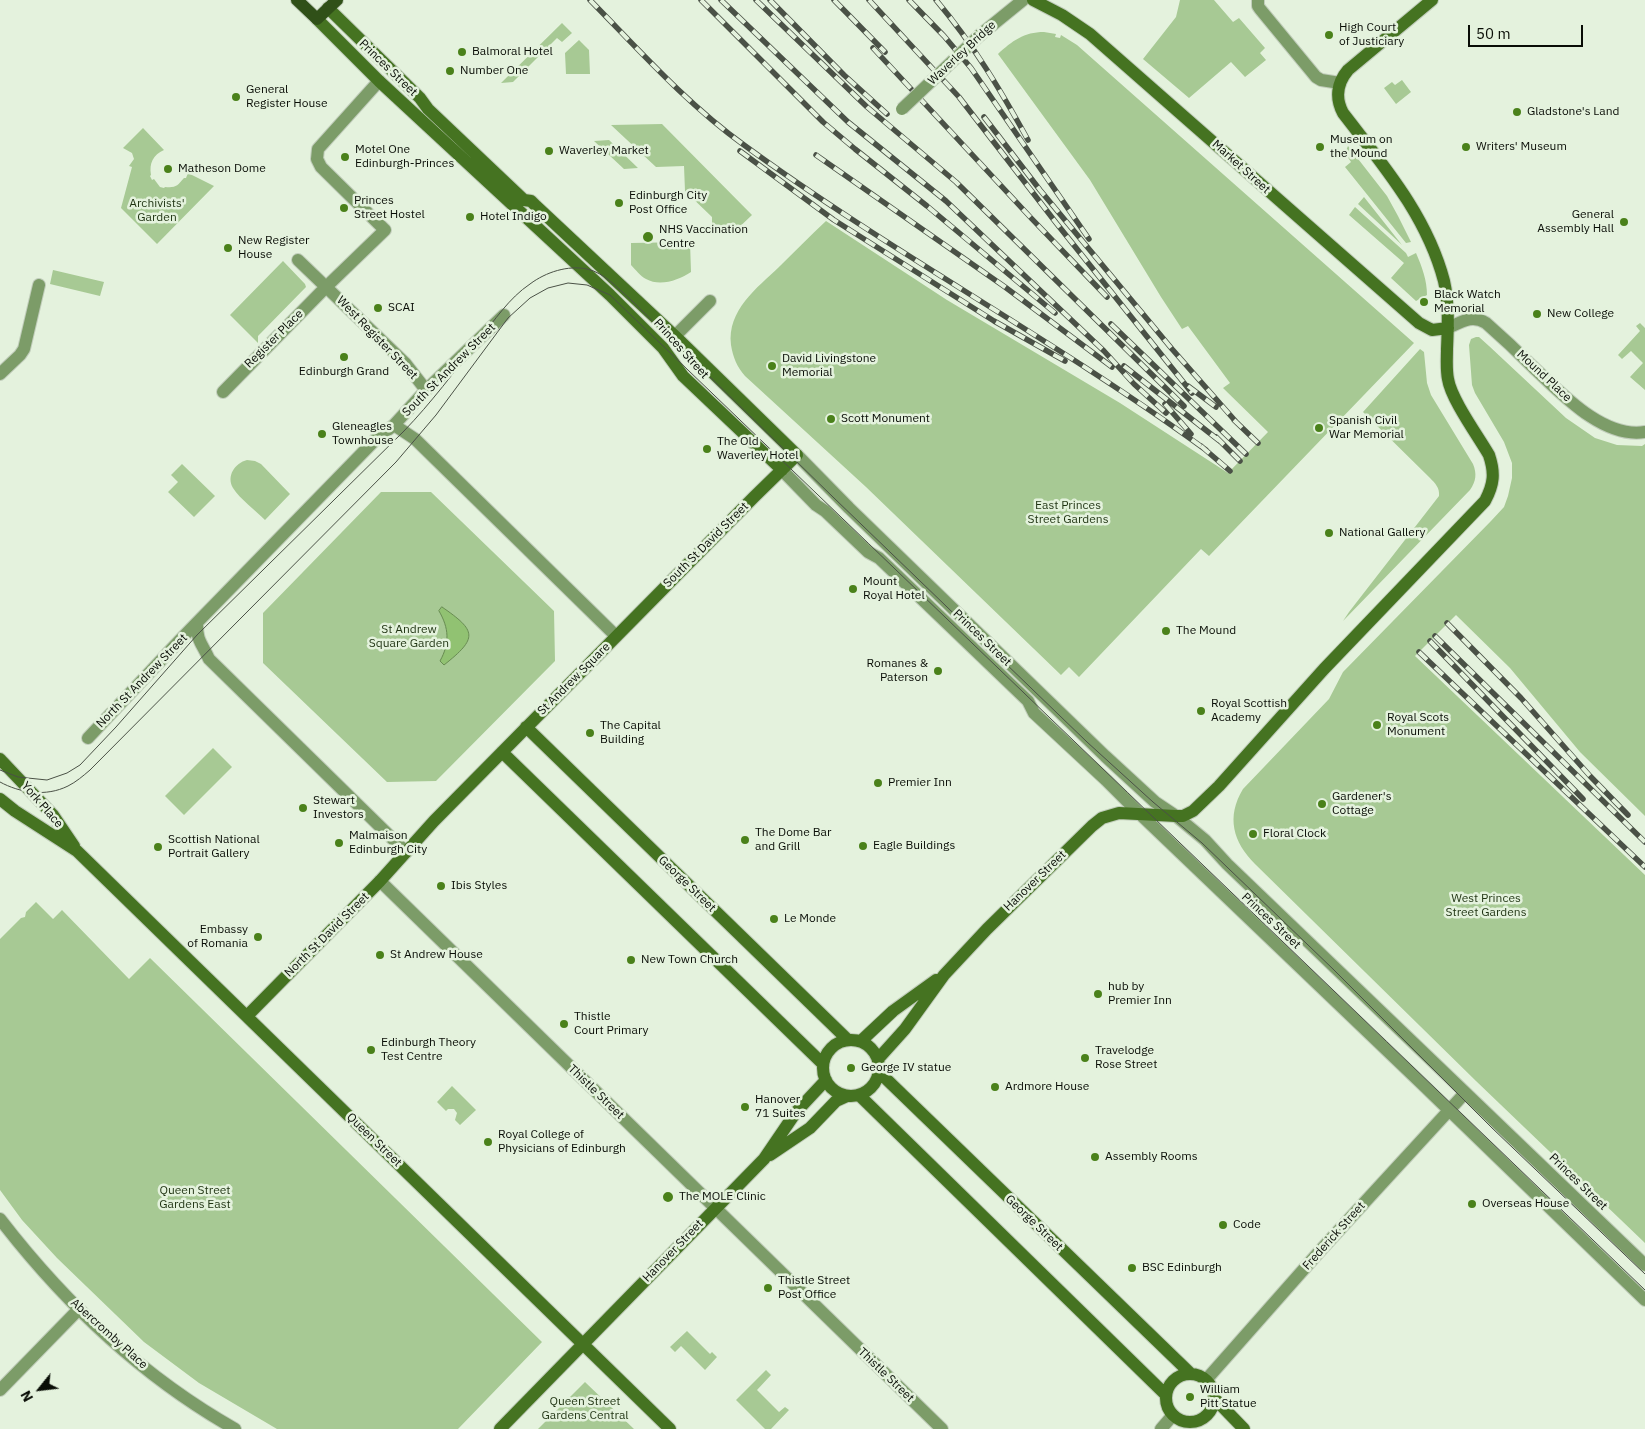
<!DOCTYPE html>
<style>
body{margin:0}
#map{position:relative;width:1645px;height:1429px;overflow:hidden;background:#e4f2dd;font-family:"IBM Plex Sans",sans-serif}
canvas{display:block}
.north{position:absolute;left:15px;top:1364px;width:50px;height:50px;-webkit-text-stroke:4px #e4f2dd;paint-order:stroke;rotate:241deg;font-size:14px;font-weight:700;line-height:20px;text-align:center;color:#090d06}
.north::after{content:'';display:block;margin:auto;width:18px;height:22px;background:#090d06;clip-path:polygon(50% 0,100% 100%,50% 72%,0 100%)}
.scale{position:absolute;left:1468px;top:25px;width:115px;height:22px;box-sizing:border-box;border:2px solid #090d06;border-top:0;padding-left:6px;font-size:15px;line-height:18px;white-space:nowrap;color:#090d06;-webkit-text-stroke:4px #e4f2dd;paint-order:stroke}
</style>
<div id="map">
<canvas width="1645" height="1429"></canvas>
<div class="north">N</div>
<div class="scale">50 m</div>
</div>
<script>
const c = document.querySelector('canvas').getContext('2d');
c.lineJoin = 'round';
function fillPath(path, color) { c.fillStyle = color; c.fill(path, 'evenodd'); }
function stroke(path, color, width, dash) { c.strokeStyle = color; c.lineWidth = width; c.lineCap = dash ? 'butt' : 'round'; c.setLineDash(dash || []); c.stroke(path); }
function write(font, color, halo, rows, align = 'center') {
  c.font = font + ' "IBM Plex Sans",sans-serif'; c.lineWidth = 5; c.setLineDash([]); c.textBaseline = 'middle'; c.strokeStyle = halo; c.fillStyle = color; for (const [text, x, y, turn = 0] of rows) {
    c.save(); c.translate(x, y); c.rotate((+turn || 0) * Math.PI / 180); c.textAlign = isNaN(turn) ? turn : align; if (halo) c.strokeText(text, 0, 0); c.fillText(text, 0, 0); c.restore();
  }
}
const green = new Path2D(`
 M1180,0H1214L1233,22L1239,18L1265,48L1260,53L1266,60L1245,77L1231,62L1189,98L1143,59L1176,17Z
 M562,23L572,33L562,42L557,38L513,82L501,83Z
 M1044,32L1056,34L1055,37L1060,38L1061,35L1077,45L1414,343L1209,556L1201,549L1079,677L1069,667L1061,675L866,487L745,376C737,367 733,357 731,345C727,310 757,288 779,267C795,251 810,236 826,221L947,300L1120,403L1228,473L1268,432L1223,388L1230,383L1188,326L1182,329L1161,297L1090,180L998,54C1012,41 1024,32 1044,32Z
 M579,40L589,50L590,74H566L565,53Z
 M1402,80L1411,92L1396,104L1384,88L1392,82L1395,85Z
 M662,124L752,215L731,235H712V217L685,191L684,166L656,167L611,125Z
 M143,128L164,150C153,155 149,163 151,175L150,176L152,180L154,179L160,187L164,188L165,187C176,188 177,186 184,178H186L188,173L214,186L157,244L121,208L132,167L129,166L134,159L132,153L123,148Z
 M609,140L638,168L624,169L594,141Z
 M1348,146L1387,196L1398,216L1411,242L1406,243L1345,167L1351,162C1346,155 1345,152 1348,146Z
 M1364,197L1402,245L1358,204Z
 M1355,207L1406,253L1408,257L1416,253C1422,267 1427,280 1427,295L1416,301L1391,278L1404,263L1349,215Z
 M690,242L691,272C679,280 660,287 646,279C640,276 636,270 631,265V243Z
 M283,261L305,284L306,287L258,336V343L230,315Z
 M53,270L104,282L100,296L50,284Z
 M1640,323L1645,328V390L1630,377L1643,363L1631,351L1622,359L1618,355L1640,331L1636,326Z
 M1476,337H1479L1489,346L1566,418L1595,438L1617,445L1642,446L1645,444V816L1580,752L1510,668L1456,615L1415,656L1645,875V1243L1476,1081L1255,864C1233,842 1226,817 1243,789L1329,699L1343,672L1491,521L1504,507L1508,496L1512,478V463L1504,442L1475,393L1472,385L1469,345L1471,339Z
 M1420,349L1424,352L1427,383L1431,395L1473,464C1477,474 1476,481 1470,490L1343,621L1349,612L1439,496C1440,488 1435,483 1430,478L1363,412Z
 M247,460L255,461L261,464L290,494L265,520C256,511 240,499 233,488C226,476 235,463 247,460Z
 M182,464L215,496L194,517L168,492L178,482L171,475Z
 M381,492H431L554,611L555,661L436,781L387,782L263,663V613Z
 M213,748L232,767L184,815L165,796Z
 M36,902L53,919L62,910L129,979L150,958L542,1342L458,1429H277L199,1383L144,1342L57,1258L22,1220L0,1190V939L21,918L25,917L26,912Z
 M452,1086L476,1110L460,1125L455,1120L457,1113L454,1109H448L446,1111L437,1102Z
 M687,1331L710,1354L712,1352L717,1357L705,1370L681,1346L675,1352L670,1347Z
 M766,1370L771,1375L757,1390L779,1412L785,1407L789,1410L771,1429H765L736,1400Z
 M585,1382L586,1383L634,1429H538Z`);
const water = new Path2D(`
 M442,607C477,631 478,638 444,665L440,661C450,643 449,628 439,611Z`);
const street = new Path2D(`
 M1258,0V6L1260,9L1316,77L1321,80L1340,83
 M980,35L1023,0
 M298,260L405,363L426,390
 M1448,328C1461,322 1472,314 1486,323C1502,337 1518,352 1533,367C1561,393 1603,439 1645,432
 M675,336L710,301
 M0,374L20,355L24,349L39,285
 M223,392L326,287L385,230L321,167L317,159L318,149L379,81
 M394,425L415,439L616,636
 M797,455L849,508L1105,756L1155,802L1176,816L1205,840L1227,864L1645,1265
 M782,470L816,505L825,511L868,552L879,558L1028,701L1034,713L1106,780L1140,814L1421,1083L1645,1300
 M197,624C197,642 202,643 209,659L406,852
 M88,738L180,640L376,439L394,425L426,390L504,315
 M380,881L942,1429
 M0,1219C64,1302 143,1377 235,1429
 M1206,1380L1319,1252L1465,1093
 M0,1390L79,1309
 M1161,1429L1173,1415`);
const secondary = new Path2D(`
 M1033,0L1062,15L1090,34L1419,323L1432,330L1448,328
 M317,19L379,81L610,295L663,348L683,376L782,470
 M526,727L848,1040
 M502,752L823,1064
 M0,759L53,815L74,846
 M0,799L15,811L77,851L670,1429
 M247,1016L380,881L434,821L754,497L797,455L675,336L536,206L531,201L524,200L428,109L420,98L328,8
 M823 1068a28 28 0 1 1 56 0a28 28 0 1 1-56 0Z
 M861,1041L893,1011L936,980
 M878,1059L905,1029L944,975L987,929L1092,826L1102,818L1119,813L1176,816H1183L1193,811L1219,786L1324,669L1485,501C1494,484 1495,473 1489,455C1478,436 1451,399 1448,379C1446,369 1447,359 1447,349C1448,326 1449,303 1444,281C1427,216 1383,165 1343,113C1335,98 1337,83 1348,70L1432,0
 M879,1072L1190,1373
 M859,1095L1166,1395
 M770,1155L810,1128L836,1101L847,1096
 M1166 1398a24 24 0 1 1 48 0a24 24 0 1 1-48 0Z
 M1214,1398L1244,1429
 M500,1429L764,1159L796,1112L826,1080`);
const primary = new Path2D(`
 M297,0L317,19L337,0`);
const tram = new Path2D(`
 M0,770L18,777L47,780L67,773L80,765L116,727L197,635L404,431C431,403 455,371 479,340C494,321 509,298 530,284C546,272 568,265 587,269C605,273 617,288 630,299L834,498L1087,742L1153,802L1202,843L1334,970L1492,1128L1645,1274
 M0,782C20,793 46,797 68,786C76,782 83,776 90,770L396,462L436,415L508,318L530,298L548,288L568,283L587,285L610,295L1645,1290`);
const rail = new Path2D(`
 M590,0C639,50 687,104 744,145C893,254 1057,341 1206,450
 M701,0L823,122L855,149L927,206L1055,313
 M721,0L848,122L946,201L1104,351L1134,384L1166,413
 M756,0L867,107L956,182L1184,406
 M770,0L844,75L887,114
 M834,0L885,52
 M869,0L959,97L1057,224L1192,393
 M909,0L944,36L971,68L1089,239
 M936,0C973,44 1000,89 1028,140
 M873,48L1032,219L1107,297
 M984,117L1040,190L1172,349L1238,424
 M740,151L834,220L994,321L1065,361
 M816,155L1005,287L1112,367
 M1111,324L1246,454
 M1124,366L1221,442
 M1188,386L1216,407
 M1165,404L1191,434
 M1234,420L1258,443
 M1216,437L1240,461
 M1201,446L1230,471
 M1447,623L1521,698L1590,776L1628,815
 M1435,636L1645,842
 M1430,641L1583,799
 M1419,652L1645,867`);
const streetBridge = new Path2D(`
 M902,109L980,35`);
const markers = [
 [1329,35,5,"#4a811a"],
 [462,52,5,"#4a811a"],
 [450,71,5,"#4a811a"],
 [236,97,5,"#4a811a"],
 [1517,112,5,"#4a811a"],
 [1320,147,5,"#4a811a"],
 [1466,147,5,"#4a811a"],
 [549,151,5,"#4a811a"],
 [345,157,5,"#4a811a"],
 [168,169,5,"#4a811a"],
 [619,203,5,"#4a811a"],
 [344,208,5,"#4a811a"],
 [470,217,5,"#4a811a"],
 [1624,222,5,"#4a811a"],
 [648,237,6,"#4a811a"],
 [228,248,5,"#4a811a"],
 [1424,302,5,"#4a811a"],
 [378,308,5,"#4a811a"],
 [1537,314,5,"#4a811a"],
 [344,357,5,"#4a811a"],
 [772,366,5,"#4a811a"],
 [831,419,5,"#4a811a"],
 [1319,428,5,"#4a811a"],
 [322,434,5,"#4a811a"],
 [707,449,5,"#4a811a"],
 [1329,533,5,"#4a811a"],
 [853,589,5,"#4a811a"],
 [1166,631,5,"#4a811a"],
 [938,671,5,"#4a811a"],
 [1201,711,5,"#4a811a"],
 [1377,725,5,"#4a811a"],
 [590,733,5,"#4a811a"],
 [878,783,5,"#4a811a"],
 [1322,804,5,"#4a811a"],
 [303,808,5,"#4a811a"],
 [1253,834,5,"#4a811a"],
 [745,840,5,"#4a811a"],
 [339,843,5,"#4a811a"],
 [863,846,5,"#4a811a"],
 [158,847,5,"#4a811a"],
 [441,886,5,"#4a811a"],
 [774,919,5,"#4a811a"],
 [258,937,5,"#4a811a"],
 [380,955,5,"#4a811a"],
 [631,960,5,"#4a811a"],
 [1098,994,5,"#4a811a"],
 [564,1024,5,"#4a811a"],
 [371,1050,5,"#4a811a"],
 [1085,1058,5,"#4a811a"],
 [851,1068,5,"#4a811a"],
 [995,1087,5,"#4a811a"],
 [745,1107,5,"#4a811a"],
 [488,1142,5,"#4a811a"],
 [1095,1157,5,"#4a811a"],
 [668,1197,6,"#4a811a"],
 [1472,1204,5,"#4a811a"],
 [1223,1225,5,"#4a811a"],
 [1132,1268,5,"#4a811a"],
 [768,1288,5,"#4a811a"],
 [1190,1397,5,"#4a811a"]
];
const poiNames = [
 ["High Court",1339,28],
 ["of Justiciary",1339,42],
 ["Balmoral Hotel",472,52],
 ["Number One",460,71],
 ["General",246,90],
 ["Register House",246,104],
 ["Gladstone's Land",1527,112],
 ["Museum on",1330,140],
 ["the Mound",1330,154],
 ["Writers' Museum",1476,147],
 ["Motel One",355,150],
 ["Edinburgh-Princes",355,164],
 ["Waverley Market",559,151],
 ["Matheson Dome",178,169],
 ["Edinburgh City",629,196],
 ["Post Office",629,210],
 ["Princes",354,201],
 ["Street Hostel",354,215],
 ["General",1614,215,"right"],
 ["Assembly Hall",1614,229,"right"],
 ["Hotel Indigo",480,217],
 ["NHS Vaccination",659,230],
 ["Centre",659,244],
 ["New Register",238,241],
 ["House",238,255],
 ["Black Watch",1434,295],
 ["Memorial",1434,309],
 ["SCAI",388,308],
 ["New College",1547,314],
 ["David Livingstone",782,359],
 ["Memorial",782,373],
 ["Edinburgh Grand",344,372,"center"],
 ["Scott Monument",841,419],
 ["Spanish Civil",1329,421],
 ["War Memorial",1329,435],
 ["Gleneagles",332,427],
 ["Townhouse",332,441],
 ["The Old",717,442],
 ["Waverley Hotel",717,456],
 ["National Gallery",1339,533],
 ["Mount",863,582],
 ["Royal Hotel",863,596],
 ["The Mound",1176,631],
 ["Romanes &",928,664,"right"],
 ["Paterson",928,678,"right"],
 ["Royal Scottish",1211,704],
 ["Academy",1211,718],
 ["Royal Scots",1387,718],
 ["Monument",1387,732],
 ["The Capital",600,726],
 ["Building",600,740],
 ["Premier Inn",888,783],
 ["Gardener's",1332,797],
 ["Cottage",1332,811],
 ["Stewart",313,801],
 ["Investors",313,815],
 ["The Dome Bar",755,833],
 ["and Grill",755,847],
 ["Floral Clock",1263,834],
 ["Malmaison",349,836],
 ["Edinburgh City",349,850],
 ["Scottish National",168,840],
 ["Portrait Gallery",168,854],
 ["Eagle Buildings",873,846],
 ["Ibis Styles",451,886],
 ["Le Monde",784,919],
 ["Embassy",248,930,"right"],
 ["of Romania",248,944,"right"],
 ["St Andrew House",390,955],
 ["New Town Church",641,960],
 ["hub by",1108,987],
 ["Premier Inn",1108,1001],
 ["Thistle",574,1017],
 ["Court Primary",574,1031],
 ["Edinburgh Theory",381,1043],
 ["Test Centre",381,1057],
 ["Travelodge",1095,1051],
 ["Rose Street",1095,1065],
 ["George IV statue",861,1068],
 ["Ardmore House",1005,1087],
 ["Hanover",755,1100],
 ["71 Suites",755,1114],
 ["Royal College of",498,1135],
 ["Physicians of Edinburgh",498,1149],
 ["Assembly Rooms",1105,1157],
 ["The MOLE Clinic",679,1197],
 ["Overseas House",1482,1204],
 ["Code",1233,1225],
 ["BSC Edinburgh",1142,1268],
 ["Thistle Street",778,1281],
 ["Post Office",778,1295],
 ["William",1200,1390],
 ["Pitt Statue",1200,1404]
];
const streetNames = [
 ["Waverley Bridge",962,53,-43],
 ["Princes Street",388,68,44],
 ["Market Street",1241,167,42],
 ["West Register Street",377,338,46],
 ["Register Place",274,339,-45],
 ["Princes Street",681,349,48],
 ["South St Andrew Street",449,370,-45],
 ["Mound Place",1544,376,43],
 ["South St David Street",706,545,-45],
 ["Princes Street",982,638,44],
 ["St Andrew Square",574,679,-45],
 ["North St Andrew Street",142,681,-46],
 ["York Place",42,805,49],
 ["Hanover Street",1035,881,-44],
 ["George Street",687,884,44],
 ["Princes Street",1271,921,43],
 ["North St David Street",327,935,-45],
 ["Thistle Street",596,1092,44],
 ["Queen Street",374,1140,44],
 ["Princes Street",1578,1182,44],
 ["George Street",1034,1223,44],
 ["Frederick Street",1334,1236,-48],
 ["Hanover Street",673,1251,-46],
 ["Abercromby Place",109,1334,42],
 ["Thistle Street",886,1375,44]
];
const parkNames = [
 ["Archivists'",157,204],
 ["Garden",157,218],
 ["East Princes",1068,506],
 ["Street Gardens",1068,520],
 ["St Andrew",409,630],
 ["Square Garden",409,644],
 ["West Princes",1486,899],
 ["Street Gardens",1486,913],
 ["Queen Street",195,1191],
 ["Gardens East",195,1205],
 ["Queen Street",585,1402],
 ["Gardens Central",585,1416]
];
fillPath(green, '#a7c994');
fillPath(water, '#91c272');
stroke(water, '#688c52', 1);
stroke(street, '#c1cdbb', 14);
stroke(secondary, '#c1cdbb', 14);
stroke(primary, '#c1cdbb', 14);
stroke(street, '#7c9c68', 12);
stroke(secondary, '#457321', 12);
stroke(primary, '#305018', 12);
stroke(tram, '#4a5146', 1);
stroke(rail, '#4a5146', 5.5);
stroke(rail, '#e4f2dd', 4, [11]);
stroke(streetBridge, '#c1cdbb', 14, []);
stroke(streetBridge, '#7c9c68', 12);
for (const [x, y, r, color] of markers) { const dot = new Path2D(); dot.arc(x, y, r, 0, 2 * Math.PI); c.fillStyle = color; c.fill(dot); stroke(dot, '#e4f2dd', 2); }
write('12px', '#090d06', '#e4f2dd', poiNames, 'left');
write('12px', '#090d06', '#e4f2dd', streetNames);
write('12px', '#1f3312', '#e4f2dd', parkNames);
</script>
